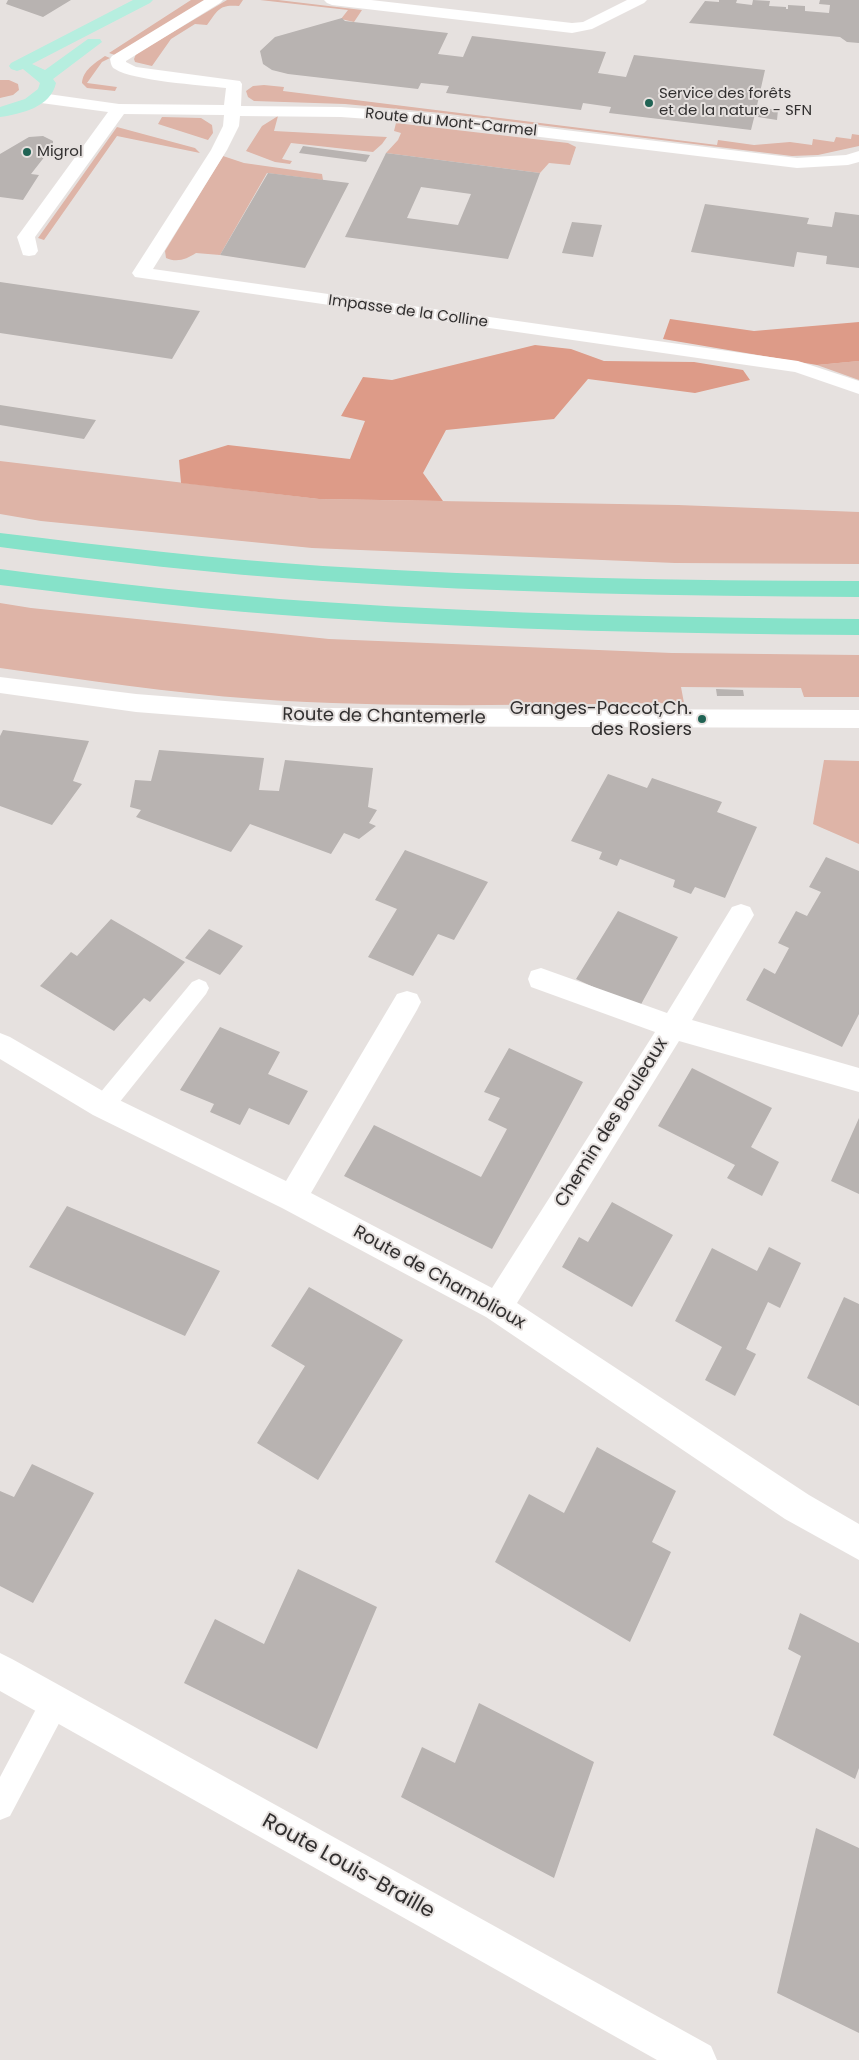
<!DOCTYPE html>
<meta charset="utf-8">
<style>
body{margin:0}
canvas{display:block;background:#e6e1df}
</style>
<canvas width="859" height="2060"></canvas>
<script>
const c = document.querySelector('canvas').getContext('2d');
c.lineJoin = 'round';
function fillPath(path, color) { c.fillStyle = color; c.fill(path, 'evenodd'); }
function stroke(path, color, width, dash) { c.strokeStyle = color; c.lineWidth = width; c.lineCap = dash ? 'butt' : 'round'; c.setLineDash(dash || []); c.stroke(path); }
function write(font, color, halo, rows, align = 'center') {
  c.font = font + ' Poppins,sans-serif'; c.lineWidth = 4; c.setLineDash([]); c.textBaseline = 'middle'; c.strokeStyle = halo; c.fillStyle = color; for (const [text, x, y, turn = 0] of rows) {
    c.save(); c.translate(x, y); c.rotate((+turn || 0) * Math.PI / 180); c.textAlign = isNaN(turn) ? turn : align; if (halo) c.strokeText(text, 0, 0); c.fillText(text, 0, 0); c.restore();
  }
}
const green = new Path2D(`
 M191,0H206L115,55L109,53Z
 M227,0H243L239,6C219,4 218,10 207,25L195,24L171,39L152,66L135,62L134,59L136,54Z
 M260,0H278L362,10L354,22L341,19L348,10Z
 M105,56L110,58L102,62L87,83L117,87L115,91L87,88L82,83C83,70 95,63 105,56Z
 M0,80H9L18,84L19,90L13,95L0,98Z
 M264,85L284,87L283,91L717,145L718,140L754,145L790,142L812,145L813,139L834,142L836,137L851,139L852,134L859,135V146L818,155L792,156L441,113L345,104L254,101L248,97L246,91L253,86Z
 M278,116L274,131L387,137L382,144L373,152L291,143L282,159L292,161L290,164L275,162L246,151L262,126Z
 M162,117L201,118L212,125L213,133L208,140L158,124Z
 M396,123L568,143L576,147L570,165L549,163L540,173L386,153L398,140L401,133L394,131Z
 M117,127L195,148L200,153L117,136L44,240L38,238Z
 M223,156L244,163L322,174L323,180L267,173L220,255L196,253C187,259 177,263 166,258L165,251Z
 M859,361V380L817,365Z
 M0,461L319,499L678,505L859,512V564L675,563L312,548L41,521L0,514Z
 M0,603L31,608L329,639L672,653L859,655V697H804L801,688L681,687L684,703C542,704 398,709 256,699C170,693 85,680 0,668Z
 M824,760L859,761V844L813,824Z`);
const forest = new Path2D(`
 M670,319L754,331L859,322V361L817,365L663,339Z
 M535,345L571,349L604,361L694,362L743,370L750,380L695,393L588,379L554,419L446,430L423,473L443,501L319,499L181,483L179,460L228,445L350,459L365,421L341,416L363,377L392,380Z`);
const building = new Path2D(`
 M8,0H71L43,17L6,4Z
 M719,0H737L736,3L752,5L753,0L770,1L769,6L786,7V9H788V5L805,6V11L829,13L830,5L819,4L820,0H859V43L847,42L840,37L689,23L705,1L719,2Z
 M342,18L345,21L448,33L438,54L463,57L472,36L606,52L598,73L626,77L634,55L765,70L756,110H760L761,108L778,110L777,120L758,117L759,115L755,114L751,130L609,113L611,107L583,103L581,110L446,93L449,86L421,83L418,89L288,74L272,70L263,64L260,51L275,37Z
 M43,136L53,141V146L31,174L39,175L23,200L0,197V154L29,137Z
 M303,146L370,155L366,162L299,153Z
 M386,153L540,173L508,259L345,237ZM421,187L471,194L458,225L407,218Z
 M268,173L349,183L305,268L220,255Z
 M705,204L809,218L807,224L832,227L835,212L859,215V268L826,264L827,256L797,252L794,267L691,252Z
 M572,222L602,225L593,257L562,253Z
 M0,282L200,311L172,359L0,333Z
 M0,405L96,420L84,439L0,425Z
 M716,689L743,690L744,696H717Z
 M3,730L89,741L73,781L82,784L52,825L0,806V736Z
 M159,750L264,758L259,790L279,791L285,760L373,768L368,807L377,810L369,823L376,826L359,839L344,833L331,854L250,824L231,852L136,817L141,810L130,807L135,780L151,781Z
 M608,774L647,788L652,778L722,802L717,812L757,827L725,898L695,887L691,894L673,887L675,880L620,859L617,866L599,859L602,852L571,841Z
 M405,850L488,882L454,940L438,934L413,976L368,957L397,909L375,900Z
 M826,857L859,871V1014L842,1047L746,1000L764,968L775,974L789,948L778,943L796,911L807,916L821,892L809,887Z
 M618,911L678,937L639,1008L576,979Z
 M111,919L185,962L150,1002L144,998L114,1031L40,986L71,952L77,956Z
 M209,929L243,946L220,975L185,958Z
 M220,1027L280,1052L268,1074L308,1091L289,1125L249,1108L240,1125L210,1112L214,1104L180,1090Z
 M509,1048L583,1082L492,1249L344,1176L374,1125L481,1177L507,1129L488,1120L500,1098L484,1092Z
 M692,1068L772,1108L751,1147L779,1162L762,1196L727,1178L735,1165L658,1126Z
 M859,1118V1194L831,1181Z
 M612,1202L673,1235L632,1307L562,1267L579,1237L588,1242Z
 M67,1206L220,1271L185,1336L29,1267Z
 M769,1247L801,1263L780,1308L768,1302L746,1349L756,1354L735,1396L705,1380L722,1347L675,1321L712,1248L757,1271Z
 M309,1287L403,1340L318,1480L257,1443L305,1366L271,1346Z
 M844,1297L859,1304V1406L807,1378Z
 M597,1447L676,1491L652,1542L671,1552L630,1642L495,1562L529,1494L564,1513Z
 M32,1464L94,1493L33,1603L0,1586V1491L14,1497Z
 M298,1569L377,1607L317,1749L184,1683L215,1619L264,1644Z
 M800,1613L859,1643V1768L855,1779L773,1735L801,1656L788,1649Z
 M479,1703L594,1762L554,1878L401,1797L422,1747L455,1763Z
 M816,1828L859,1848V2033L777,1993Z`);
const lane = new Path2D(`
 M199,979L206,982L209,988L206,994L111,1113L103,1116L95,1113L92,1106L95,1099L192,982Z
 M55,1688L65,1692L69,1702L65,1712L10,1816L0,1820V1777L45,1692Z`);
const street = new Path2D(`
 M204,0H223L220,3L126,61V62L136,67L240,81L242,84L241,106L341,107L424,113L797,158L846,155L859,151V162L848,165L797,168L424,123L341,117L240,116L239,126L227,150L153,269L798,361L859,381V394L795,372L135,277L132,273L211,150L223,126L224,115L124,114L35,237L38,251L35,255L29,256L23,255L17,237L108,112L41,103L35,101L33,98L35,95L41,93L119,104L224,105L226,88C201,85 133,81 115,69C111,67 111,63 110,59L112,56Z
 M324,0H371L572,23L583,22L627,0H647L644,3L592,29L572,33L332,5L327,3Z
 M741,904L750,907L754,915L692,1020L859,1068V1092L679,1041L517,1303L809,1495L859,1524V1560L785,1519L486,1317L282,1208L93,1115L0,1059V1033L10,1037L113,1097L286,1181L397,994L407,991L417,994L421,1002L417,1010L311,1193L492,1288L655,1032L531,987L528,979L531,971L541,968L667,1013L732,907Z
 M0,1653L12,1659L711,2046L717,2060H657L0,1691Z`);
const secondary = new Path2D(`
 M0,677L136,694L314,708L859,710V728L314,726L136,712L0,693Z`);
const primary = new Path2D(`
 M133,0H153L150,3L32,64L45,70L88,39H100L102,42L53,79L56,83C51,107 21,114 0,117V107L25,99L38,89L40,83L23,69L17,71L11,69L9,66L11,63Z`);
const highway = new Path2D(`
 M0,533C107,546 215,559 323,566C501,577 680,581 859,581V597C680,596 501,593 323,581C215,574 107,561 0,547Z
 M0,569C107,583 215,595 323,602C501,614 680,618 859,619V635C680,634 501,630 323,618C215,611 107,598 0,585Z`);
const markers = [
 [649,103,5,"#206354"],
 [27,152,5,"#206354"],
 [702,719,5,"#206354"]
];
const farPoinames = [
 ["Service des forêts",659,94],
 ["et de la nature - SFN",659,111],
 ["Migrol",37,152]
];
const farStreetnames = [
 ["Route du Mont-Carmel",451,123,6],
 ["Impasse de la Colline",408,312,8]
];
const poiNames = [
 ["Granges-Paccot,Ch.",692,709],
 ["des Rosiers",692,730]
];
const streetNames = [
 ["Route de Chantemerle",384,717,1],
 ["Chemin des Bouleaux",612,1123,-58],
 ["Route de Chamblioux",439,1278,29]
];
const nearStreetnames = [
 ["Route Louis-Braille",348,1867,29]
];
fillPath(green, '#deb4a7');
fillPath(forest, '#dd9b88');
fillPath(building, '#b8b3b1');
fillPath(lane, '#fff');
fillPath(street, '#fff');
fillPath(secondary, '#fff');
fillPath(primary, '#b6eedf');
fillPath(highway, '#86e2c9');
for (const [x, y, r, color] of markers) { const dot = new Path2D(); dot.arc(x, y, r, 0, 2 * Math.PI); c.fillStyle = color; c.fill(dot); stroke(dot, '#e6e1df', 2); }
write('15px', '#312f2f', '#e6e1df', farPoinames, 'left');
write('15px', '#312f2f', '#e6e1df', farStreetnames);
write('18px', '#312f2f', '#e6e1df', poiNames, 'right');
write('18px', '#312f2f', '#e6e1df', streetNames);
write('21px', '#312f2f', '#e6e1df', nearStreetnames);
</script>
